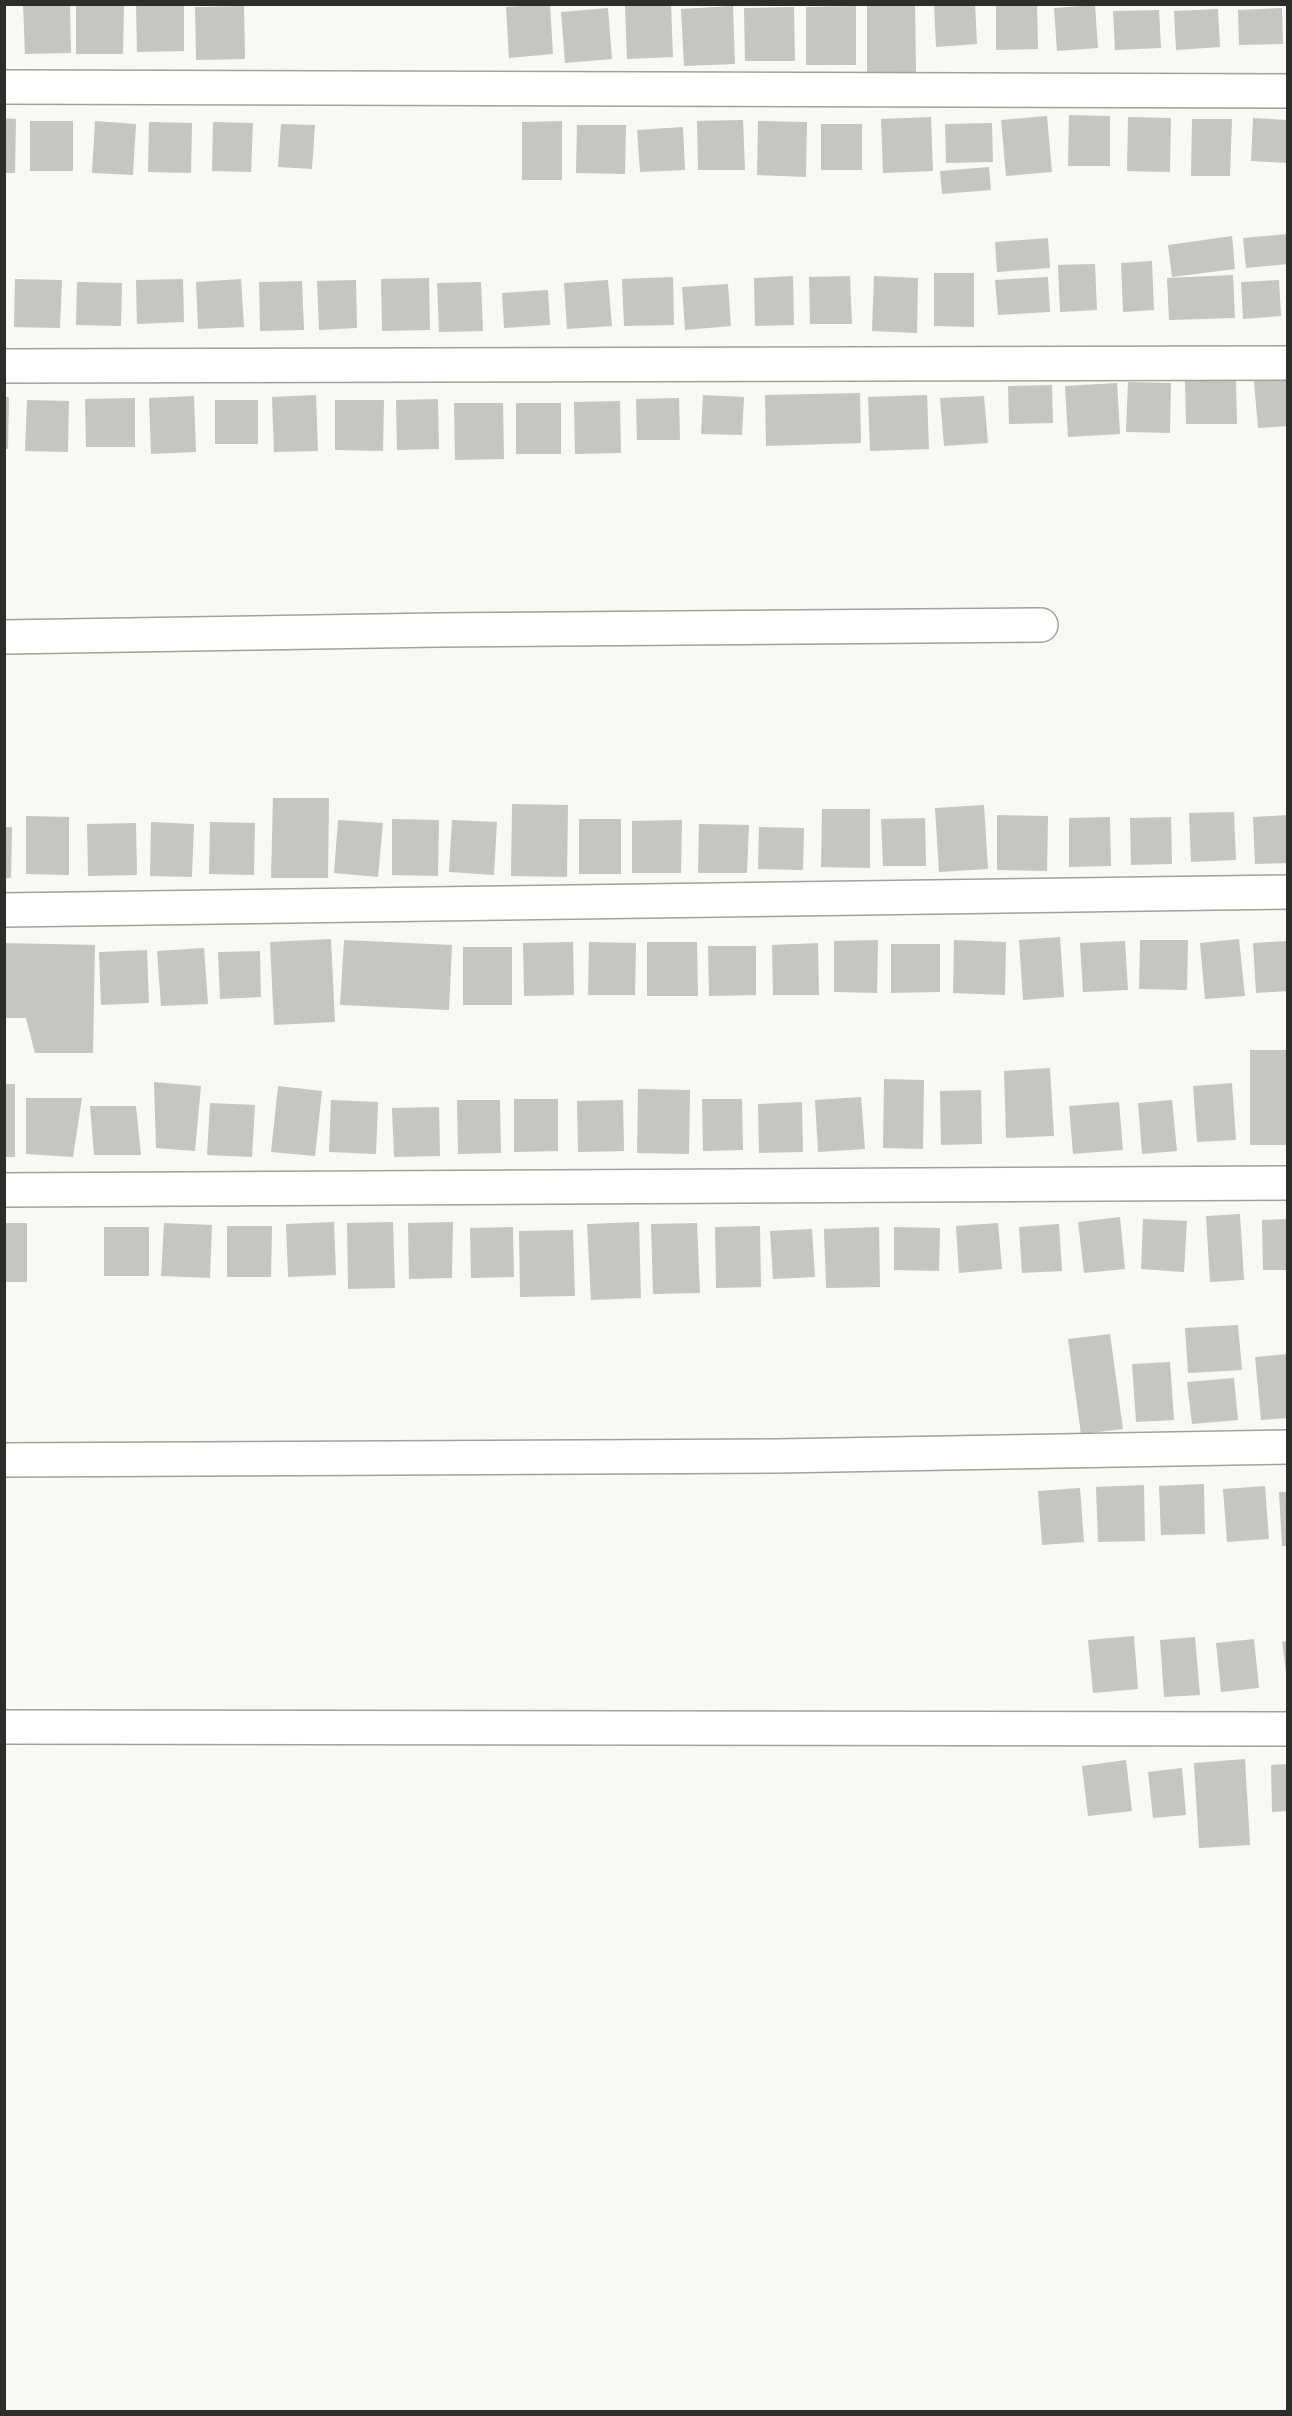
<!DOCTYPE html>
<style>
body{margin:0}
#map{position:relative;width:1292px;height:2416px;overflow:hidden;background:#f7f9f2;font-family:Raleway,sans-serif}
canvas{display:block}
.frame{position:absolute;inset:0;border:6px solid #2d2e2c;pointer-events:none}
</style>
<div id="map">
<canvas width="1292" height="2416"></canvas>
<div class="frame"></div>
</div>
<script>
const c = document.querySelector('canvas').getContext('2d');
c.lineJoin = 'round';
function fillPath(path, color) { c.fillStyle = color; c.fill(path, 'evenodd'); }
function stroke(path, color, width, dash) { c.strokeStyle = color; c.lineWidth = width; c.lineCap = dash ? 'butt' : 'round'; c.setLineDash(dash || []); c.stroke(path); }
const building = new Path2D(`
 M23,4H70L71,53L25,54Z
 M76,4H124L123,54H76Z
 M136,4H184V51L137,52Z
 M550,4L553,54L509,58L506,7Z
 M671,4L673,57L627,59L625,6Z
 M867,4H915L916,72L867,73Z
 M934,4H975L977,44L936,47Z
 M996,4H1037L1038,49L996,50Z
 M1095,5L1098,48L1057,51L1054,8Z
 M244,6L245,59L196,60L195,7Z
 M733,6L735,64L684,66L681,9Z
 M856,6V65H806V7Z
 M794,7L795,61H745L744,8Z
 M608,8L612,59L565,63L561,12Z
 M1282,8L1283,44L1239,45L1238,10Z
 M1218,9L1220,47L1176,50L1174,11Z
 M1159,10L1161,48L1115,50L1113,11Z
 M1069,115L1110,116V166H1068Z
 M1047,116L1052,172L1006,176L1001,120Z
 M931,117L933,171L883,173L881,119Z
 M1128,117L1171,118L1170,172L1127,171Z
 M4,118L16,119L15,173H4Z
 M1253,118L1288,120V163L1251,161Z
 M1192,119H1232L1230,176H1191Z
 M743,120L745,170H698L697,121Z
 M30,121H73V171H30Z
 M95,121L136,124L133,175L92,173Z
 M562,121V180H522V122Z
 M758,121L807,122L806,177L757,175Z
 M149,122L192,123L191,173L148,172Z
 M213,122L253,123L251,172L212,171Z
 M992,123L993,162L946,163L945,124Z
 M281,124L315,125L312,169L278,167Z
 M821,124H862V170H821Z
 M577,125H626L625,174L576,173Z
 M683,127L685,170L640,172L637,130Z
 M989,167L991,190L942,194L940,171Z
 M1288,234V264L1246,268L1243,238Z
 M1232,236L1235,269L1172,277L1168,245Z
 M1048,238L1050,268L997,272L995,242Z
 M1152,261L1154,310L1123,312L1121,263Z
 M1095,264L1097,310L1060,312L1058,265Z
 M934,273H974V327L934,326Z
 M1233,275L1235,318L1169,320L1167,278Z
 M793,276L794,325L755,326L754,278Z
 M850,276L852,324H810L809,277Z
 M874,276L918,278L917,333L872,331Z
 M673,277L674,325L624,326L622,279Z
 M1048,277L1050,312L998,315L995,280Z
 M429,278L430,330L382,331L381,279Z
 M15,279L62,280L60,328L14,327Z
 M183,279L184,322L137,324L136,280Z
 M241,279L244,327L198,329L196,282Z
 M356,280L357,328L319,330L317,281Z
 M608,280L612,326L567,329L564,283Z
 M1279,280L1281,316L1243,319L1241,282Z
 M302,281L304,330L260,331L259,282Z
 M77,282L122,283L121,326L76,325Z
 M481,282L483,331L439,332L437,283Z
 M728,284L731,326L685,330L682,287Z
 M548,290L550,325L504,328L502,293Z
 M1288,378V426L1258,428L1254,381Z
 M1236,380L1237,424H1186L1185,381Z
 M1128,382L1171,383L1170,433L1126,432Z
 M1117,383L1120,434L1068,437L1065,386Z
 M1052,385L1053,423L1009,424L1008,386Z
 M860,393L861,443L766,446L765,395Z
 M316,395L318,451L274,452L272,397Z
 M703,395L744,397L742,435L701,434Z
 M927,395L929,449L870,451L868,397Z
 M194,396L196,452L151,454L149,398Z
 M984,396L988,443L944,446L940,398Z
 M4,397H9L8,449H4Z
 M135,398V447H86L85,399Z
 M679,398L680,440H637L636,399Z
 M438,399L439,449L397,450L396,400Z
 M27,400L69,401L68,452L25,451Z
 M215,400H258V444H215Z
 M335,400H384L383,451L335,450Z
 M620,401L621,453L575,454L574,402Z
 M454,403H503L504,459L455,460Z
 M516,403H561V454H516Z
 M273,798H329L328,878H271Z
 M512,804L568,805L567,877L511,876Z
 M984,805L988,869L939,872L935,808Z
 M822,809H870V868L821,867Z
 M1234,812L1236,860L1191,862L1189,813Z
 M997,815L1048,816L1047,871L997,870Z
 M1288,815V863L1255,864L1253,817Z
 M26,816L69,817V875L26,874Z
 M1110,817L1111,866L1069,867V818Z
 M1171,817L1172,864L1131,865L1130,818Z
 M925,818L926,866H883L881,819Z
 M392,819L439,820L438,876L392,875Z
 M579,819H621V874H579Z
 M338,820L383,823L378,877L334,873Z
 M452,820L497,822L494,875L449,872Z
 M682,820L681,873H632V821Z
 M151,822L194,824L192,877L150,876Z
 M210,822L255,823L254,875L209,874Z
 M136,823L137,875L88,876L87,824Z
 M699,824L749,825L747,873H698Z
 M4,827H12L11,878H4Z
 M759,827L804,828L803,870L758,869Z
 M1060,937L1064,997L1023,1000L1019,940Z
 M331,939L335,1022L274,1025L270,942Z
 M1239,939L1245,996L1205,999L1200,943Z
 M344,940L452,945L449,1010L340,1005Z
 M878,940L877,993L834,992V941Z
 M954,940L1006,942L1005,995L953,993Z
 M1140,940H1188L1187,990L1139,989Z
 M1125,941L1128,990L1083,992L1080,943Z
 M1288,941V991L1256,993L1253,943Z
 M573,942L574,995L524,996L523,943Z
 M589,942L636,943L635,995H588Z
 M647,942H697L698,996H647Z
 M4,943L95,945L93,1053H35L26,1018H4Z
 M818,943L819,995H773L772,945Z
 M891,944H940V992L891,993Z
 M708,946H756V995L709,996Z
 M463,947H512V1005H463Z
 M204,948L208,1004L161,1006L157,951Z
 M147,950L149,1003L101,1005L99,952Z
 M260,951L261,997L220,999L218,952Z
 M1250,1050H1288V1145H1250Z
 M1050,1068L1054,1136L1006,1138L1004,1071Z
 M884,1079L924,1080L923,1149L883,1148Z
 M154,1082L201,1086L195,1151L156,1148Z
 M1232,1083L1236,1140L1197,1142L1193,1086Z
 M4,1084H15V1157H4Z
 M278,1086L322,1091L315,1156L271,1152Z
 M638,1089L690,1090L689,1154L637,1153Z
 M981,1090L982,1144L941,1145L940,1091Z
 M861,1097L865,1149L818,1152L815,1100Z
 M26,1098H82L73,1157L26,1154Z
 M514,1099H558V1151L514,1152Z
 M702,1099H742L743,1150L703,1151Z
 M331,1100L378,1102L376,1154L329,1152Z
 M457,1100H500L501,1153L458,1154Z
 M623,1100L624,1151L578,1152L577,1101Z
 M1172,1100L1177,1151L1142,1154L1138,1103Z
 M802,1102L803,1152L759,1153L758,1104Z
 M1119,1102L1123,1150L1073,1154L1069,1106Z
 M210,1103L255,1105L252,1157L207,1155Z
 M90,1106H136L141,1155H94Z
 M439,1107L440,1156L394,1157L392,1108Z
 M1240,1214L1244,1280L1210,1282L1206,1216Z
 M1120,1217L1125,1269L1084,1273L1078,1222Z
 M1143,1219L1187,1221L1184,1272L1141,1269Z
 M1288,1219V1270H1263L1262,1220Z
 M334,1222L336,1275L288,1277L286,1224Z
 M393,1222L395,1288L348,1289L347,1223Z
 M453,1222L452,1278L409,1279L408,1223Z
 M639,1222L641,1298L591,1300L587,1224Z
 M4,1223H27V1282H4Z
 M164,1223L212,1225L210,1278L161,1276Z
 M697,1223L700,1293L653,1294L651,1224Z
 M998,1223L1002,1269L959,1273L956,1226Z
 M1059,1224L1062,1271L1022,1273L1019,1227Z
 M227,1226H272L271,1277H227Z
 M760,1226L761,1287L716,1288L715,1227Z
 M104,1227H149V1276H104Z
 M513,1227L514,1277L471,1278L470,1228Z
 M879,1227L880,1287L826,1288L824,1229Z
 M894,1227L940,1228L939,1271L894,1270Z
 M812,1229L815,1277L773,1279L770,1231Z
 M573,1230L575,1296L520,1297L519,1231Z
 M1238,1325L1242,1370L1188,1373L1185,1328Z
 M1110,1334L1123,1429L1081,1434L1068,1339Z
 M1288,1354V1418L1261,1420L1255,1357Z
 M1170,1362L1174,1420L1136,1422L1132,1364Z
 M1234,1378L1238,1420L1192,1424L1187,1382Z
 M1204,1484L1205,1534L1161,1535L1159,1486Z
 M1144,1485L1145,1541L1098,1542L1096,1487Z
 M1265,1486L1269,1539L1227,1542L1223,1489Z
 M1080,1488L1084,1542L1042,1545L1038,1491Z
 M1279,1492H1288V1546H1282Z
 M1134,1636L1138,1689L1093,1693L1088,1640Z
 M1195,1637L1200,1695L1164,1697L1160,1640Z
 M1254,1639L1259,1688L1221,1692L1216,1643Z
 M1288,1641V1671H1286L1282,1642Z
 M1245,1759L1250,1845L1199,1848L1194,1763Z
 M1126,1760L1132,1811L1088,1816L1082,1766Z
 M1288,1764V1811L1272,1812L1271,1765Z
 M1182,1768L1186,1815L1153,1818L1148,1772Z`);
const minor = new Path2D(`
 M4,87L1288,91
 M4,366L1288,363
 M4,637L439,630L1041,625
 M4,910L1288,892
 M4,1190L1288,1183
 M4,1460L777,1456L1288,1447
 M4,1727L1288,1729`);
fillPath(building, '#c4c6bf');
stroke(minor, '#a0a29b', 36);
stroke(minor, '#fff', 33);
</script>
